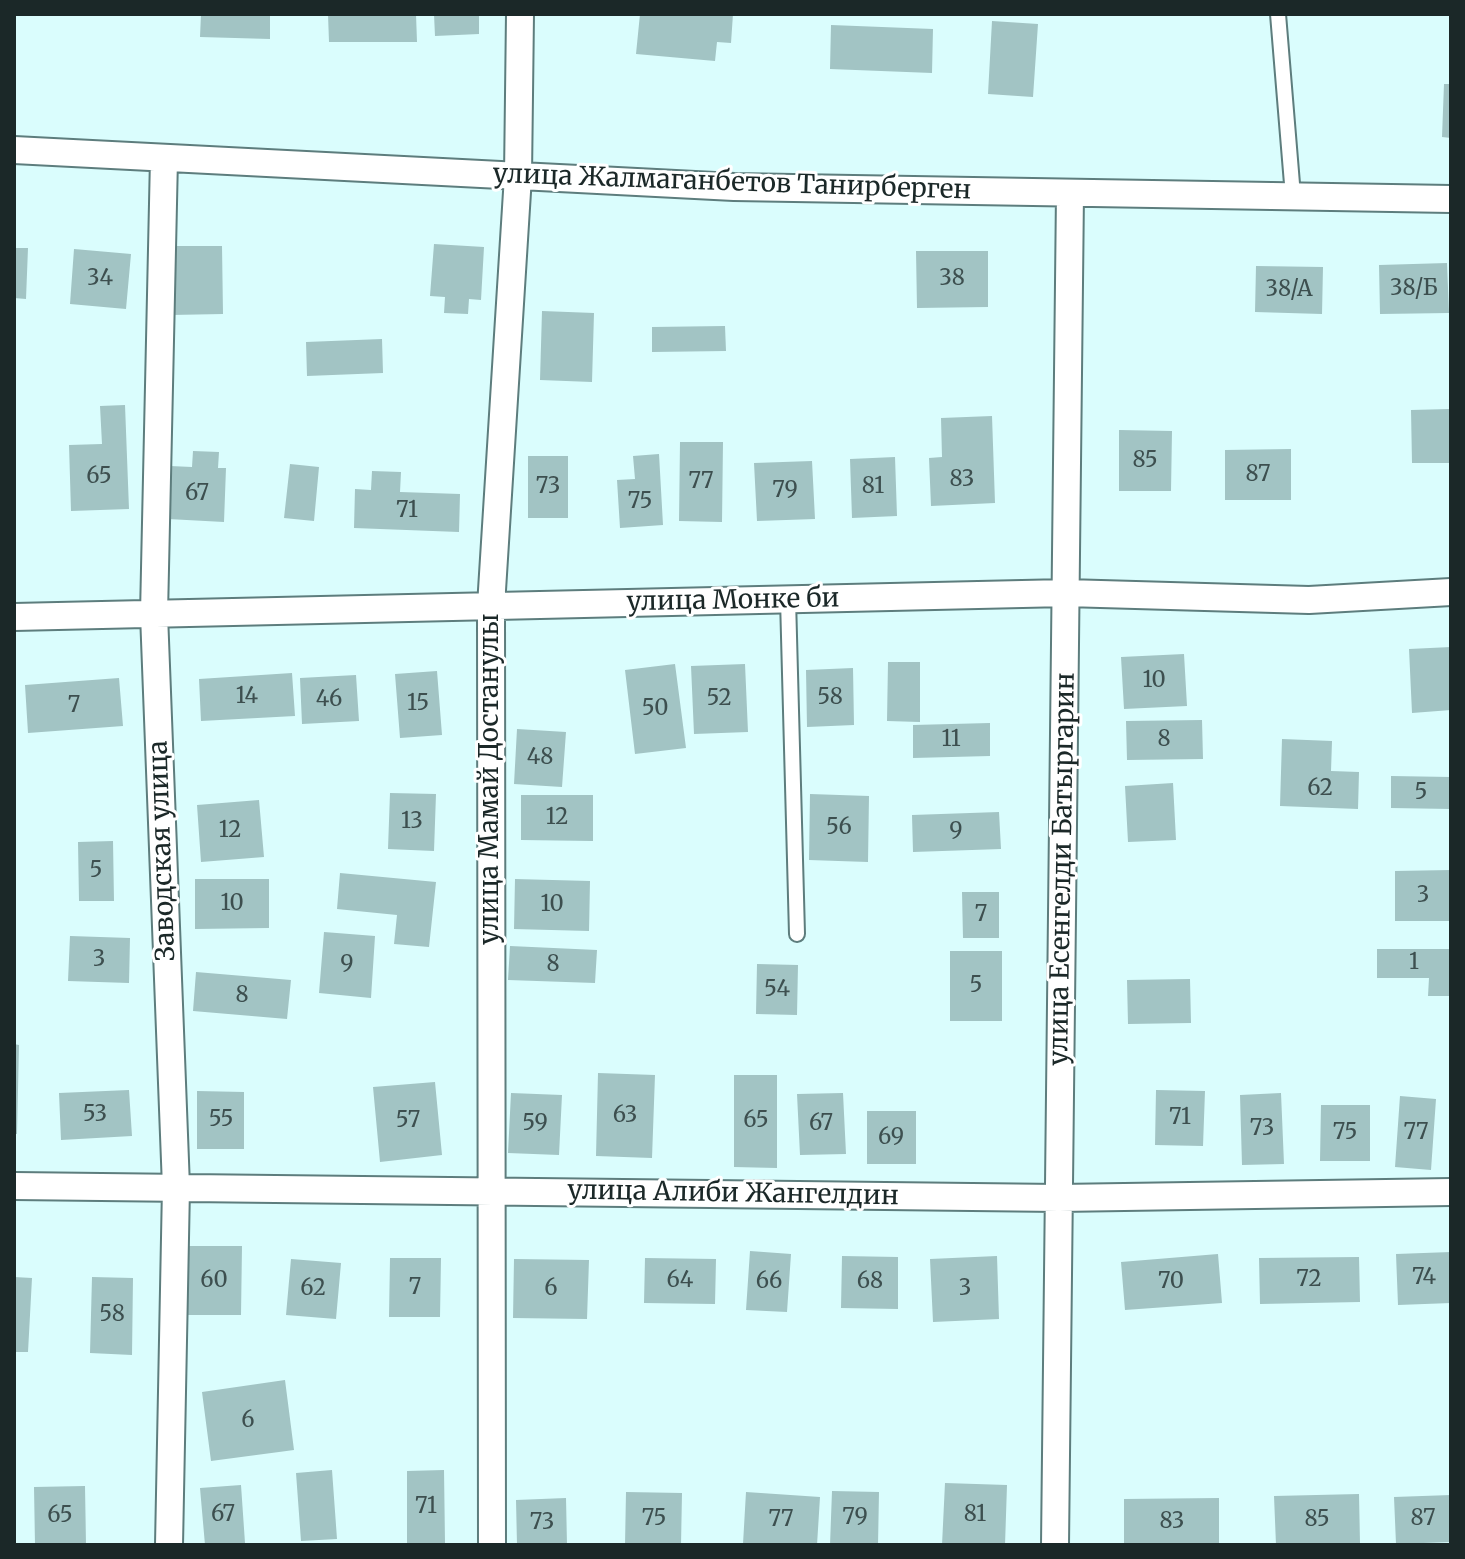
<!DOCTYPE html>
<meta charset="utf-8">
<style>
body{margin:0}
#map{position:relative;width:1465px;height:1559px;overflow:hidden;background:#dafdfd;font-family:Merriweather,serif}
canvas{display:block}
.frame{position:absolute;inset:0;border:16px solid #1b2828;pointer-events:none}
</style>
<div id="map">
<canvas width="1465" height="1559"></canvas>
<div class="frame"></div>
</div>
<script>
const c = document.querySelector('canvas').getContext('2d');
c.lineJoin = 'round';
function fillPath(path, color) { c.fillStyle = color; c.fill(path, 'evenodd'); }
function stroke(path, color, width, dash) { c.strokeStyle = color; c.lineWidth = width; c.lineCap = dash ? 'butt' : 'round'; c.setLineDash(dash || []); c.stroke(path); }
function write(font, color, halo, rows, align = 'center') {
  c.font = font + ' Merriweather,serif'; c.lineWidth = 6; c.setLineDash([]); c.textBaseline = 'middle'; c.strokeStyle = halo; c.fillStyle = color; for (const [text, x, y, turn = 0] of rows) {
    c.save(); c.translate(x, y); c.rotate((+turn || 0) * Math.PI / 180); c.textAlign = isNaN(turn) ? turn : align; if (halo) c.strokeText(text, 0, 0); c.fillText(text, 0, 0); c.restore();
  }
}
const building = new Path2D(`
 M201,14H270V39L200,37Z
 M328,14H416L417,42H329Z
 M434,14H479V34L435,36Z
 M640,14H733L731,43L717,42L715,61L636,54Z
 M992,21L1038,24L1033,97L988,94Z
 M831,25L933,29L932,73L830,69Z
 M1444,84H1451V138L1442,137Z
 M434,244L484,247L481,300L469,299L468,314L444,313L445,297L430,296Z
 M171,246H222L223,314L171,315Z
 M14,248H28L26,299L14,298Z
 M74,249L131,254L126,309L70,304Z
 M916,251H988V307L917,308Z
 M1447,263L1449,313L1380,314L1379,265Z
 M1256,266L1323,267L1322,314L1255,312Z
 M542,311L594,313L592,382L540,380Z
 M725,326L726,351L652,352V327Z
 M382,339L383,373L307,376L306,342Z
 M125,405L129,509L71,511L69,445L102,444L100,406Z
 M1449,409L1451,463H1412L1411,410Z
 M992,416L995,503L931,506L929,458L942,457L941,418Z
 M1119,430L1172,431L1171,491H1119Z
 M680,442H723L722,522L679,521Z
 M1291,449V500H1225V450Z
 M193,451L219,452L218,468H226L224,522L168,519L170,466L192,467Z
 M659,454L663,525L620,528L617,480L635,479L633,456Z
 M528,456H568V518H528Z
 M895,457L897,516L852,518L850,459Z
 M812,461L815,519L757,521L754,463Z
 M290,464L319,467L314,521L284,518Z
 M372,471L401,472L400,492L460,494L459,532L354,528L355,489L371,490Z
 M1451,647V710L1412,713L1409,649Z
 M1184,654L1187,706L1124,709L1121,657Z
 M888,662H920V722L887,721Z
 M675,664L686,748L635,754L625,670Z
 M745,664L748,732L694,734L691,666Z
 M853,668L854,725L807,727L806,670Z
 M437,671L442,735L400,738L395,674Z
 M292,673L295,716L201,721L199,679Z
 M356,675L359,721L302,724L300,678Z
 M119,678L123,726L28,733L25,685Z
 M1202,720L1203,759L1127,760L1126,721Z
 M990,723V756L913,758V725Z
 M517,729L566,732L562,787L514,784Z
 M1282,739L1332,741L1331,771L1359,772L1358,809L1280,806Z
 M1391,776L1451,777V809L1391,808Z
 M1173,783L1176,840L1128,842L1125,786Z
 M390,793L436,794L434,851L388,849Z
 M810,794L869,796L868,862L809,860Z
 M521,795H593V841L521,840Z
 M259,800L264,857L201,862L197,805Z
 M999,812L1001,849L913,852L912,815Z
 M113,841L114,901H79L78,842Z
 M1451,870V921H1395V871Z
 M340,873L436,882L429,947L394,944L397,915L337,909Z
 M195,879H269V928L195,929Z
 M515,879L590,881L589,931L514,929Z
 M962,892H999V938H963Z
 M324,932L375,936L371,998L319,993Z
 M70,936L130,938L129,983L68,981Z
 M510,946L597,950L595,983L508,980Z
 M1377,949H1451V996H1428L1429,978H1377Z
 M950,951H1002V1021H950Z
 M757,964L798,965L797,1015L756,1014Z
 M196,972L291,980L287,1019L193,1011Z
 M1190,979L1191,1023L1128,1024L1127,980Z
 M14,1044L19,1045L17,1134H14Z
 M598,1073L655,1075L652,1158L596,1156Z
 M734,1075H777V1168L734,1167Z
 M435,1082L442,1155L380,1162L373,1087Z
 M129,1090L132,1136L61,1140L59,1093Z
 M1156,1090L1205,1091L1203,1146L1155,1145Z
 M197,1091L244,1092V1149H197Z
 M511,1093L562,1095L559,1155L508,1153Z
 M843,1093L846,1154L800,1155L797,1094Z
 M1281,1093L1284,1164L1242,1165L1240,1095Z
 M1400,1096L1436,1099L1431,1170L1395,1167Z
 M1321,1105H1370V1161H1320Z
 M867,1111H916V1164H867Z
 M186,1246H242L241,1315H185Z
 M750,1251L791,1254L787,1312L746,1310Z
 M1451,1252V1303L1398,1305L1396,1254Z
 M1218,1254L1222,1303L1125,1310L1121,1262Z
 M842,1256L898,1257V1309L841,1308Z
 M997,1256L999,1319L933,1322L930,1259Z
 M1359,1257L1360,1302L1260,1304L1259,1258Z
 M390,1258H441L440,1317H389Z
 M645,1258L716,1259L715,1304L644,1303Z
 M291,1259L341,1263L336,1319L286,1315Z
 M514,1259L589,1260L587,1319L513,1318Z
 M14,1277L32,1278L28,1352H14Z
 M92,1277L133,1278L132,1355L90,1353Z
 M285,1380L294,1450L211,1461L202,1392Z
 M332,1470L337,1539L301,1541L296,1473Z
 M444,1470L445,1543H407V1471Z
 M945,1483L1007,1485L1005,1545H942Z
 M241,1485L245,1543L205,1545L200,1488Z
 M85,1486L86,1545H35L34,1487Z
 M832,1491L879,1492L878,1545H830Z
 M626,1492L682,1493L681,1545H625Z
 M746,1492L820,1497L817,1545L743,1544Z
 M1359,1494L1360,1543L1276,1545L1274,1496Z
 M1451,1495V1542L1396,1544L1394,1497Z
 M566,1498L567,1545H517L516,1500Z
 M1219,1498V1545H1124V1499Z`);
const service = new Path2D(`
 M1278,14L1293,196
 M788,599L797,934`);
const minor = new Path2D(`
 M14,150L734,187L1451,199
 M164,158L154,614L176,1187L169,1545
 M14,617L1066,593L1309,600L1451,592
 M14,1186L1059,1198L1451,1192
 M492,1545L491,606L518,176L520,14
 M1055,1545L1070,193`);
const numberNames = [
 ["34",100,279],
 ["38",952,279],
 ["38/Б",1414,289],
 ["38/А",1289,290],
 ["85",1145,461],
 ["87",1258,475],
 ["65",99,477],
 ["83",962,480],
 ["77",701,482],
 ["73",548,487],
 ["81",873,487],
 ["79",785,491],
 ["67",197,494],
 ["75",640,502],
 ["71",407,511],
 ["10",1154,681],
 ["14",247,697],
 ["58",830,698],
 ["52",719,699],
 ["46",329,700],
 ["15",418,704],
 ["7",74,706],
 ["50",655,709],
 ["11",951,740],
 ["8",1164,740],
 ["48",540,758],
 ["62",1320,789],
 ["5",1421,793],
 ["12",557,818],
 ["13",412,822],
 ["56",839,828],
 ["12",230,831],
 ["9",956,832],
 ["5",96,871],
 ["3",1423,896],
 ["10",232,904],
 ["10",552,905],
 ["7",981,915],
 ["3",99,960],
 ["1",1414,963],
 ["9",347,965],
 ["8",553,965],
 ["5",976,986],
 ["54",777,990],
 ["8",242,996],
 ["53",95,1115],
 ["63",625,1116],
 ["71",1180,1118],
 ["55",221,1120],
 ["57",408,1121],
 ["65",756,1121],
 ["59",535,1124],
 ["67",821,1124],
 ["73",1262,1129],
 ["75",1345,1133],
 ["77",1416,1133],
 ["69",891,1138],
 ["74",1424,1278],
 ["72",1309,1280],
 ["60",214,1281],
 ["64",680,1281],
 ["66",769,1282],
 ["68",870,1282],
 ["70",1171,1282],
 ["7",415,1288],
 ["62",313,1289],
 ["6",551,1289],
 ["3",965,1289],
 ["58",112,1315],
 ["6",248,1421],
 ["71",426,1507],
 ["67",223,1515],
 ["81",975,1515],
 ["65",60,1516],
 ["79",855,1518],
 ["75",654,1519],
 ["87",1423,1519],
 ["77",781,1520],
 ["85",1317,1520],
 ["83",1172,1522],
 ["73",542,1523]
];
const streetNames = [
 ["улица Жалмаганбетов Танирберген",732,183,2],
 ["улица Монке би",733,601,-1],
 ["улица Мамай Достанулы",491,779,-90],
 ["Заводская улица",163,851,-92],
 ["улица Есенгелди Батыргарин",1063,869,-89],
 ["улица Алиби Жангелдин",733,1194,1]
];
fillPath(building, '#a2c4c4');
stroke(service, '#5d7d7d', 18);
stroke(minor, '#5d7d7d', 30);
stroke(service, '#fff', 14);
stroke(minor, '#fff', 26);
write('22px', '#3d4f4f', null, numberNames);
write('26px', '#1b2828', '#fff', streetNames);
</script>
